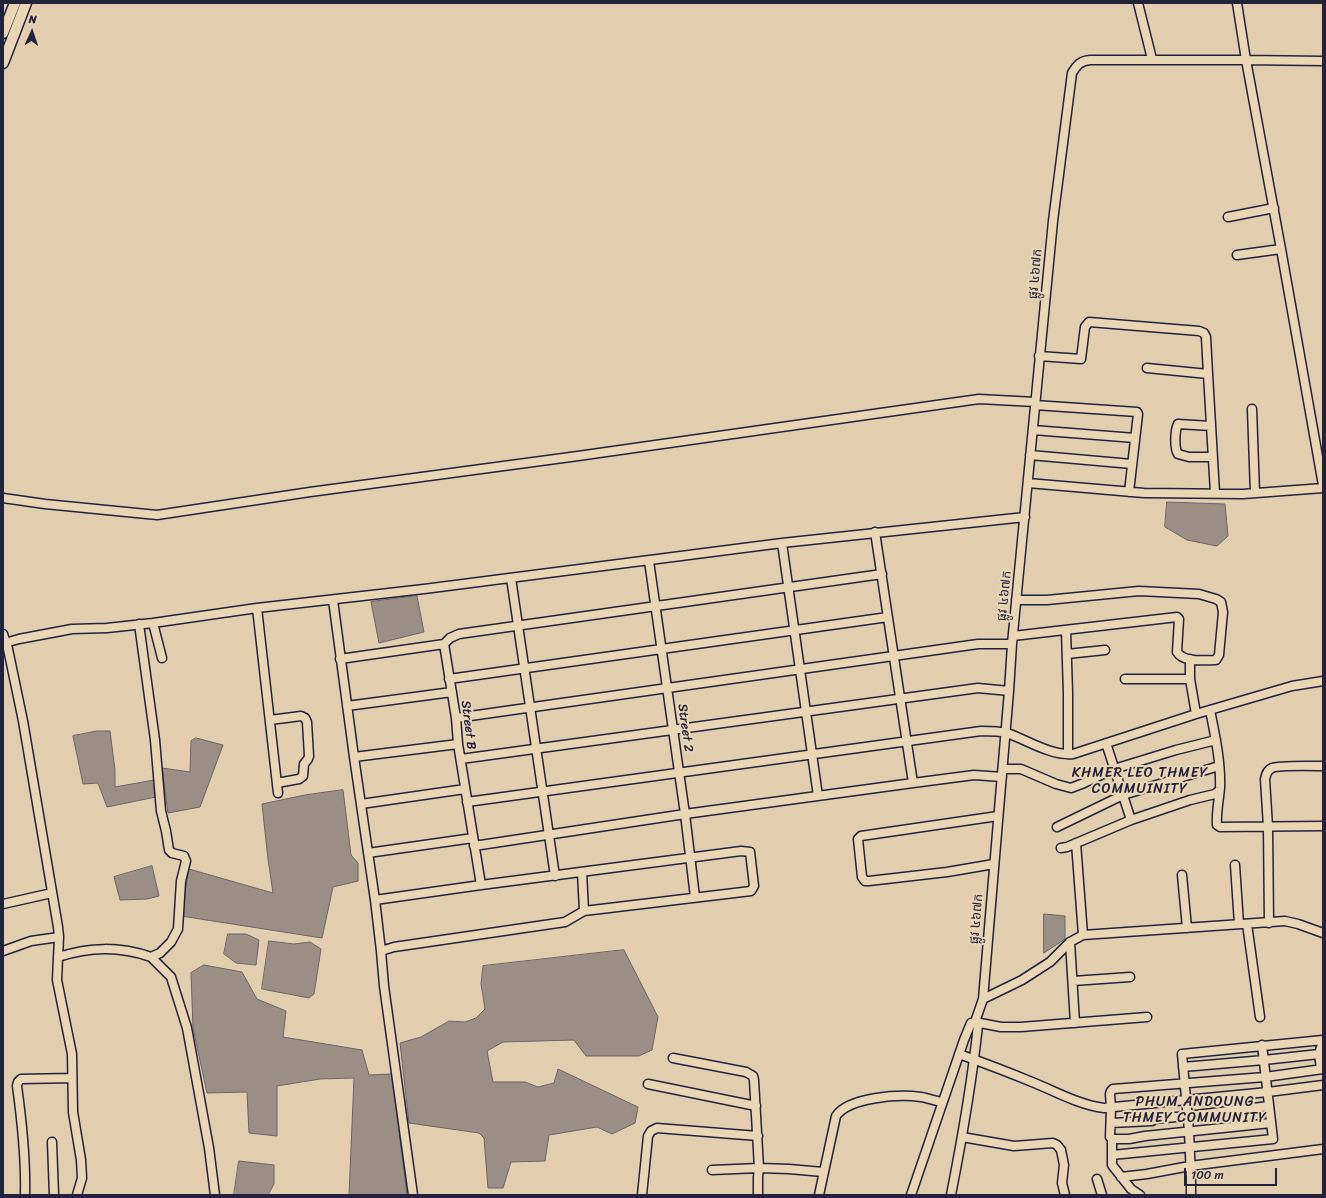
<!DOCTYPE html>
<meta charset="utf-8">
<style>
body{margin:0}
#map{position:relative;width:1326px;height:1198px;overflow:hidden;background:#e2ceaf;font-family:Sriracha,sans-serif}
canvas{display:block}
.frame{position:absolute;inset:0;border:4px solid #22223b;pointer-events:none}
.north{position:absolute;left:12px;top:12px;width:40px;height:40px;-webkit-text-stroke:3px #ead5b4;paint-order:stroke;rotate:3deg;font-size:11px;font-weight:700;line-height:16px;text-align:center;color:#22223b}
.north::after{content:'';display:block;margin:auto;width:14px;height:18px;background:#22223b;clip-path:polygon(50% 0,100% 100%,50% 72%,0 100%)}
.scale{position:absolute;left:1184px;top:1168px;width:93px;height:18px;box-sizing:border-box;border:2px solid #22223b;border-top:0;padding-left:5px;font-size:12px;line-height:14px;white-space:nowrap;color:#22223b;-webkit-text-stroke:3px #ead5b4;paint-order:stroke}
</style>
<div id="map">
<canvas width="1326" height="1198"></canvas>
<div class="frame"></div>
<div class="north">N</div>
<div class="scale">100 m</div>
</div>
<script>
const c = document.querySelector('canvas').getContext('2d');
c.lineJoin = 'round';
function fillPath(path, color) { c.fillStyle = color; c.fill(path, 'evenodd'); }
function stroke(path, color, width, dash) { c.strokeStyle = color; c.lineWidth = width; c.lineCap = dash ? 'butt' : 'round'; c.setLineDash(dash || []); c.stroke(path); }
function write(font, color, halo, rows, align = 'center') {
  c.font = font + ' Sriracha,"Noto Sans Khmer",sans-serif'; c.lineWidth = 4; c.setLineDash([]); c.textBaseline = 'middle'; c.strokeStyle = halo; c.fillStyle = color; for (const [text, x, y, turn = 0] of rows) {
    c.save(); c.translate(x, y); c.rotate((+turn || 0) * Math.PI / 180); c.textAlign = isNaN(turn) ? turn : align; if (halo) c.strokeText(text, 0, 0); c.fillText(text, 0, 0); c.restore();
  }
}
const water = new Path2D(`
 M1167,502L1225,504L1228,536L1217,546L1187,540L1165,527Z
 M417,596L424,632L379,643L371,602Z
 M97,731H110L115,770V787L154,780L156,797L107,807L98,783L83,784L73,736Z
 M196,738L223,745L200,807L168,813L162,768L190,772L191,741Z
 M343,790L351,855L358,863V881L333,887L322,938L181,916L189,869L273,893L268,859L262,804L305,795Z
 M152,866L159,896L147,899L120,900L114,877Z
 M1044,914L1065,916V939L1044,953Z
 M228,934H246L259,940L256,965L236,963L224,954Z
 M269,941L294,944L310,942L321,949L314,994L309,998L262,989Z
 M624,950L658,1017L652,1050L639,1056H586L574,1040L503,1042L487,1051L493,1082H525L538,1087L554,1083L558,1069L638,1107L635,1123L612,1134L597,1127L549,1135L545,1161L511,1162L503,1188H488L484,1138L479,1133L409,1123L400,1043L421,1037L449,1021L465,1022L476,1018L485,1009L481,984L483,966Z
 M204,965L242,972L257,999L286,1011L283,1037L362,1050L369,1075L392,1074L407,1195H349L354,1078L320,1079L277,1086V1136L249,1133L247,1092L207,1093L193,1028L191,973Z
 M239,1161L274,1165V1184L268,1195H234Z`);
const minor = new Path2D(`
 M1138,3L1152,59
 M1237,3L1246,60L1281,249L1323,485
 M1228,217L1274,208
 M1237,255L1281,249
 M1039,356L1081,359L1085,327L1089,322L1199,331L1204,333L1206,337L1208,374L1147,368
 M1208,374L1215,493
 M1035,405L1137,412L1138,414L1129,492
 M1252,409L1255,493
 M1211,426L1178,424C1175,430 1174,448 1178,454L1189,457H1213
 M1033,430L1135,438
 M1030,455L1132,464
 M1028,483L1144,493L1243,494L1323,488
 M3,498L45,504L157,515L310,492L578,456L979,399L1035,402
 M875,532L913,783
 M782,543L818,796
 M649,561L685,814L695,897
 M511,578L555,876
 M333,600L354,757L375,900L381,951L394,947L565,922L584,911L751,891L754,886L750,852L741,851L481,885L375,900
 M257,608L278,793
 M153,623L162,658
 M1066,631L1068,693V754
 M3,634L8,649L23,721L58,927L59,937L57,980L72,1054L73,1112L81,1160L82,1178L77,1195
 M1013,636L1177,617L1179,619L1177,652C1184,663 1204,660 1216,660L1219,655L1223,612L1221,602L1216,599L1199,594L1139,591L1047,600H1016
 M5,643L19,639L72,629L107,628L153,623L257,608L424,589L782,543L1025,517
 M444,644L450,638L459,634L882,574
 M444,644L456,718L458,744L481,885
 M1067,654L1105,650
 M340,659L444,644
 M1190,659V679
 M449,679L888,617
 M1125,679H1190L1196,714
 M347,706L452,692
 M1210,710C1215,735 1221,762 1220,788C1219,800 1216,813 1217,825L1220,827L1323,826
 M456,718L978,644H1012
 M270,720L301,716L305,718L307,722L309,756L308,759L304,764L303,776L299,779L277,783
 M1106,743L1131,820
 M354,757L458,744
 M461,759L978,688L1009,691
 M1003,769H1021L1056,784L1071,788L1084,783L1114,769L1176,750L1216,740
 M467,802L981,731C989,731 999,731 1007,733C1027,740 1051,756 1073,754L1196,714L1292,686L1323,681
 M361,804L465,789
 M1057,827L1123,795L1219,766
 M1076,843L1083,935
 M474,846L685,814L913,783L974,775L1002,777
 M1061,848L1067,847L1131,820L1190,800L1215,794L1219,791
 M368,853L473,838
 M994,864L947,872L869,881H865L862,877L858,839L861,836L998,816
 M1235,865L1239,924
 M582,872L584,911
 M1182,875L1187,928
 M3,904L52,893
 M1269,923L1268,827L1265,779C1266,775 1267,770 1272,768C1278,765 1314,766 1323,766
 M1247,924L1260,1017
 M1070,942L1075,1023
 M3,951L31,941L59,937
 M381,951L384,986L413,1195
 M58,957C90,947 119,946 151,957L160,953L171,942L178,929L181,881L186,861L184,856L172,853L169,850L166,831L161,811L155,740L139,624
 M151,957L171,977L187,1028L209,1148L215,1195
 M1073,981L1130,977
 M983,999L1022,980L1050,962L1070,942L1083,935L1285,921L1298,924L1323,933
 M975,1022L1001,1027H1021L1147,1017
 M959,1054C984,1063 1008,1072 1032,1082C1055,1091 1079,1105 1104,1108L1268,1092L1323,1085
 M673,1058L746,1072L753,1076L754,1080L759,1168L789,1169L823,1172
 M1183,1067L1264,1060L1319,1054
 M1321,1069L1319,1054L1321,1047L1323,1046
 M648,1084L756,1106
 M1111,1123L1152,1121L1154,1119L1188,1116L1269,1106
 M962,1137L1014,1146L1053,1143L1057,1145L1061,1150L1064,1165L1062,1183L1065,1195
 M1112,1139H1129L1145,1136L1271,1123
 M52,1142L54,1195
 M1112,1155L1273,1139L1262,1045
 M712,1170L759,1168L758,1177V1195
 M1121,1177L1147,1174L1190,1166L1323,1149
 M1097,1179L1102,1195
 M25,1195C26,1158 22,1122 17,1086L18,1082L21,1079L72,1078
 M642,1195L648,1136L651,1131L657,1128L758,1136
 M819,1195L836,1116C849,1097 899,1094 921,1097C928,1098 935,1101 942,1102
 M911,1195L964,1040L971,1023L975,1022L983,999L1009,691L1012,644L1053,221L1072,73C1077,65 1080,61 1090,60H1246L1323,61
 M951,1195C962,1139 972,1082 978,1025L975,1022
 M1140,1195L1131,1189L1112,1165V1139L1110,1137L1111,1108L1110,1094L1111,1091L1113,1089L1265,1077L1323,1069
 M1191,1195V1178L1189,1131L1182,1054L1323,1040`);
const major = new Path2D(`
 M3,33L15,3
 M3,63L26,3`);
const streetNames = [
 ["ផ្លូវ ៤៦៧ក",1036,274,-85],
 ["ផ្លូវ ៤៦៧ក",1005,596,-84],
 ["Street B",468,725,83],
 ["Street 2",685,728,82],
 ["ផ្លូវ ៤៦៧ក",977,919,-85]
];
const neighbourhoodNames = [
 ["KHMER LEO THMEY",1140,773],
 ["COMMUINITY",1140,789],
 ["PHUM ANDOUNG",1195,1102],
 ["THMEY COMMUNITY",1195,1118]
];
fillPath(water, '#9b8f85');
stroke(water, '#6b6367', 1);
stroke(minor, '#22223b', 11);
stroke(major, '#22223b', 13);
stroke(minor, '#ead5b4', 8);
stroke(major, '#ead5b4', 10);
write('13px', '#22223b', '#ead5b4', streetNames);
c.letterSpacing = '1px';
write('14px', '#22223b', '#ead5b4', neighbourhoodNames);
c.letterSpacing = '0px';
</script>
